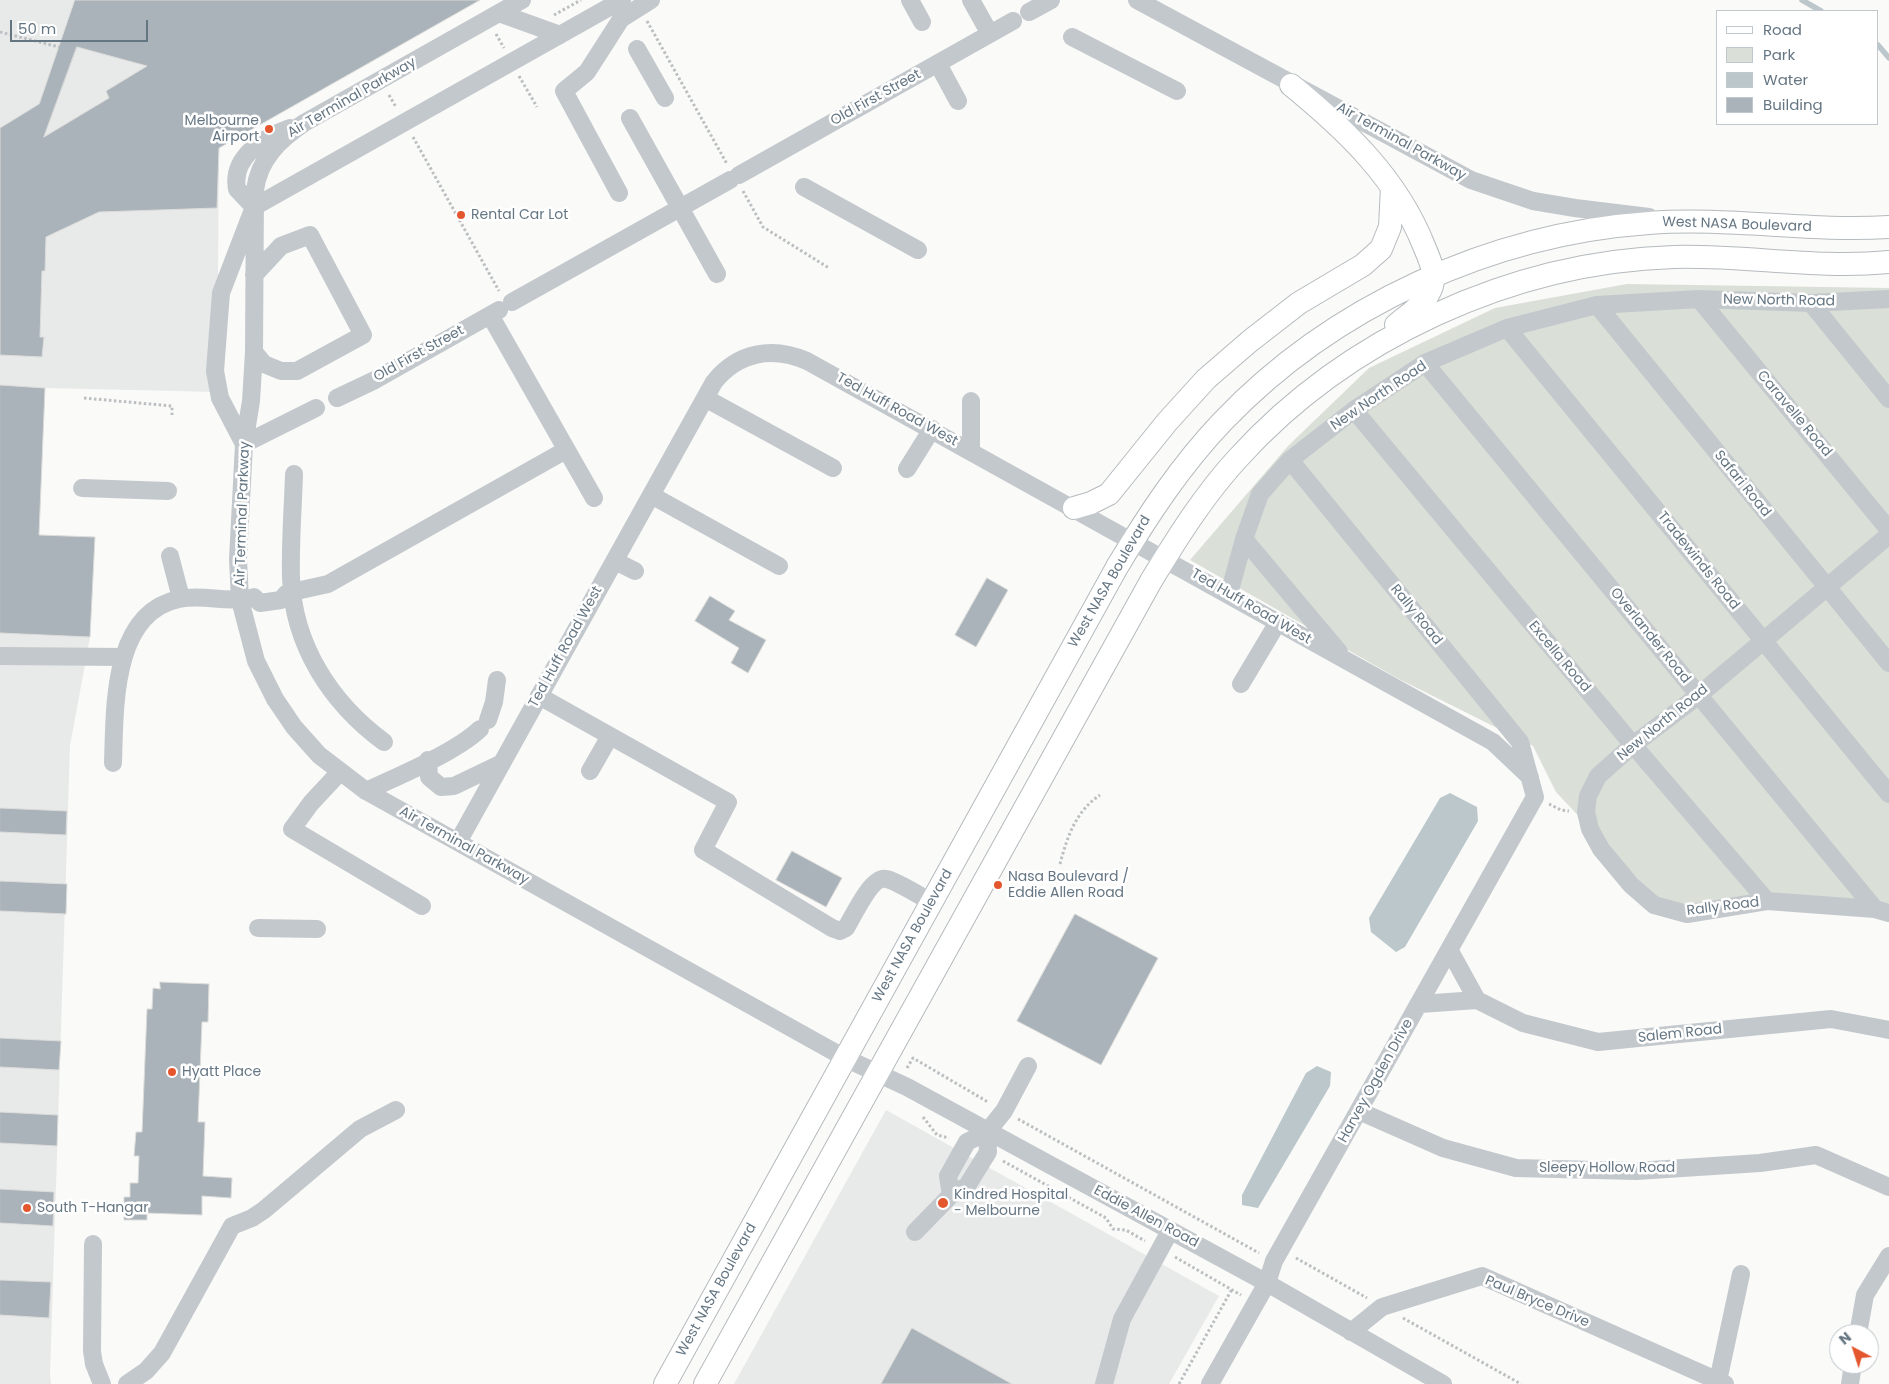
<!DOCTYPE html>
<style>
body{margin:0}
#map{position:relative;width:1889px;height:1384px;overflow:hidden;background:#fafaf8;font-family:Poppins,sans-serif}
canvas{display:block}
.legend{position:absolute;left:1716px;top:10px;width:162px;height:115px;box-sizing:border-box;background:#fff;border:1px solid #c1c8cd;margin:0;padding:6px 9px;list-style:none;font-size:15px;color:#657683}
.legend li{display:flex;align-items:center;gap:10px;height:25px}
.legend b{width:25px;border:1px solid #c1c8cd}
.north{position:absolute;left:1829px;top:1324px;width:50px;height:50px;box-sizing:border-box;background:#fff;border:1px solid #c1c8cd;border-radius:50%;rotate:320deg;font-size:14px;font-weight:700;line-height:20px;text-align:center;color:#657683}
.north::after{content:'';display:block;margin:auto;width:18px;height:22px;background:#e4572e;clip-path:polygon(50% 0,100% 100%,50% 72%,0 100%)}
.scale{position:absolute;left:10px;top:20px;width:138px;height:22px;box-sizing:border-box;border:2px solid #657683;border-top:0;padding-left:6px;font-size:15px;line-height:18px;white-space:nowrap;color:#657683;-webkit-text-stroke:4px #fff;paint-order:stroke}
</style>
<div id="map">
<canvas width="1889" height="1384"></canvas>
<ul class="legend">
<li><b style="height:6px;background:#fff"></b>Road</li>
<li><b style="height:14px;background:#dadfd7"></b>Park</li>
<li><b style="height:14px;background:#bbc7cb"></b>Water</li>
<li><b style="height:14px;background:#aab3b9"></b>Building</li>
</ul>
<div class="north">N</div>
<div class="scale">50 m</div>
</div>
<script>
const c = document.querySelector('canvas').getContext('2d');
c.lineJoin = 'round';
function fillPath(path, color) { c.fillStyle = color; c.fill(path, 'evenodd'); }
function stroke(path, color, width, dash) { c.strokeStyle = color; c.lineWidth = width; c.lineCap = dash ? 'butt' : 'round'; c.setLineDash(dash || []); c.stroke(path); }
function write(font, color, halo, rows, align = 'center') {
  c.font = font + ' Poppins,sans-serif'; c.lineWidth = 5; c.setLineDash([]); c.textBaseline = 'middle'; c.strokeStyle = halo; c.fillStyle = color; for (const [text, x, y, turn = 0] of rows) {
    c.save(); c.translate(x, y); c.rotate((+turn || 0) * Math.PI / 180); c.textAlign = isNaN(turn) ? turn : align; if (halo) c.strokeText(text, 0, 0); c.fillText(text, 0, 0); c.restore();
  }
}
const built = new Path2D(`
 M0,0H480L219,148L217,392L45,388L40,509L0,507Z
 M0,533L95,537L90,637L70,746L50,1375L51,1384H0Z
 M886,1110L1219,1296L1169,1384H734Z`);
const green = new Path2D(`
 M1627,284L1889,288V917L1797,910L1665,908L1556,792L1533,746L1397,678L1190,560L1288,446L1369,368L1495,308Z`);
const water = new Path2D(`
 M1450,793L1477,807L1478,821L1405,947L1396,952L1371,932L1369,918L1440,798Z
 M1317,1066L1331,1072L1330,1086L1258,1208L1242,1205V1195L1306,1073Z`);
const stream = new Path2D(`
 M1802,0L1821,11
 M1878,45L1889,58`);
const building = new Path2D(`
 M75,0H480L219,148L217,208L99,212L46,237L45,271H42L40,337H44L42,357L0,355V128L39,104ZM77,47L147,66L106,91L109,98L44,137Z
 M0,385L45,388L39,535L95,537L90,637L0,633Z
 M987,578L1008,590L976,647L955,635Z
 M710,596L735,611L729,620L766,640L748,673L731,663L739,648L695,621Z
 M0,808L67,811L66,835L0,832Z
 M792,851L842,878L826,907L776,880Z
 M0,881L67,884L66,914L0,911Z
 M1075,914L1158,958L1101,1065L1017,1021Z
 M160,982L209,984L208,1022H202L198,1122H205L203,1176L232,1178L231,1198L202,1196V1215L147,1213V1220H124V1197H130V1183H138L139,1156H134L136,1132H142L147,1009H152L153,988L160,989Z
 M0,1038L61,1041L59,1070L0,1067Z
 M0,1112L58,1115L57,1146L0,1143Z
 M0,1189L54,1192L53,1226L0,1223Z
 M0,1280L51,1282L49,1318L0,1315Z
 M912,1328L1012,1384H881Z`);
const path = new Path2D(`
 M554,15L581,0
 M647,21L727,164
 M0,32L59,47
 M496,34L504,48
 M519,76L537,107
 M389,95L396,107
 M413,137L499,291
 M743,191L763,227L829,268
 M84,398L172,406V415
 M1549,804L1561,810L1569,811
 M1060,864C1067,837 1076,811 1100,795
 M907,1068L913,1058L988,1102
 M923,1117L937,1135L949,1138
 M1018,1119L1259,1253
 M1003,1161L1106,1218L1113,1229L1126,1230L1145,1241
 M1175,1257L1241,1295
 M1296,1258L1367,1298
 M1403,1318L1521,1384
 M1179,1384L1232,1289`);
const minor = new Path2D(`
 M522,0L304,123C279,140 259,159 255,190L254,352L251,401L244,444L238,559L240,600L256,661L275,699L294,727L319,755L366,791L845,1058L907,1087L1267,1283L1443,1384
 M910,0L922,22
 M971,0L990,34
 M1137,0L1471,180L1533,201L1575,208L1649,217
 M1029,12L1051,0
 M499,13L560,35
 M1072,37L1177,91
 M637,49L665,98
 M938,64L958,101
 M630,118L717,274
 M739,175L1013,21
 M804,187L918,250
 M619,193L564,91L587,72L621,19L651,0
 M254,207L237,189C231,157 264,137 290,128
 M1699,299L1889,530
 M512,302L730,180
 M1811,303L1889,399
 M1597,305L1889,663
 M490,315L594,498
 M1507,328L1889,794
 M254,352L264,364L281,371H297L363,335L310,235L281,246L254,275
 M1425,363L1875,909
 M337,398L375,380L499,310
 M705,398L833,468
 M1354,410L1633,745L1767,901
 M244,444L220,398L215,371L221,293L254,207L622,0
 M244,444L316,408
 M971,451V401
 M907,469L932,429
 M294,474C293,508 290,543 291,577C293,645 331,703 384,742
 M82,488L168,491
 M651,495L779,566
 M1889,535L1699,695L1633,745L1598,776L1588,796L1586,812L1590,829L1601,849L1631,885L1654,905L1687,914L1767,901L1875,909L1889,913
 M1244,539L1339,652
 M170,556L181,598
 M615,561L635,571
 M1229,594L1244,539L1260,494L1290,460L1354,410L1425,363L1507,328L1597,305L1699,299L1811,303L1889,299
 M254,597L260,603L281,600L286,594L292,592L328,584L566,450
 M0,656L124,657
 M1241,684L1278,622
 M539,696L728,802L703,850L832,928L840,931L846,928C853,917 871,876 886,879C895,880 922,897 931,902
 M488,720L494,702L497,680
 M428,760L429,777L441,787L454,786L502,763
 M113,763C115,710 111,613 179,599C202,594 227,603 251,598
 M590,771L610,736
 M339,773L311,803L292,829L422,906
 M366,791C397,777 456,752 480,729
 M458,842L714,382C738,352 772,346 807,361L1493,742L1530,777
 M258,928L317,929
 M1477,1000L1523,1023L1598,1042L1831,1019L1889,1030
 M1420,1004L1477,1000L1450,951
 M1359,1111L1443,1148L1516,1168L1636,1171L1760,1163L1816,1155L1889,1187
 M987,1132L988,1152L967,1186L951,1195L948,1176L967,1142L987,1132L1004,1111L1028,1066
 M915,1232L951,1195
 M93,1244L92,1351L94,1364L102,1384
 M1351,1332L1382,1307L1482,1276L1725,1384
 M1858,1334L1865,1295L1889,1256
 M1718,1381L1741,1274
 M127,1384L146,1371L162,1353L232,1226L252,1218L264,1210L360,1129L396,1110
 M1104,1384L1122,1319L1170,1231
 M1210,1384L1267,1283L1274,1261L1535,797L1520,742L1290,460
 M1850,1384L1853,1364`);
const major = new Path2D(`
 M1291,85C1346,130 1397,178 1424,246C1429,258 1436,272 1432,286C1427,303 1409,314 1396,325
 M1074,508L1091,503L1109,494L1167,422L1206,379L1250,341L1299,303L1363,265L1381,249L1390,227L1392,187
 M665,1384L1117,567C1148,515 1181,465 1223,421C1333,306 1491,234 1649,223C1729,217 1809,232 1889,227
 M705,1384L1151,581C1177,538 1204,495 1238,458C1347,338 1512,262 1674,257C1745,255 1817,269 1889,262`);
const markers = [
 [269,129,5,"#e4572e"],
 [461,215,5,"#e4572e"],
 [998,885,5,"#e4572e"],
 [172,1072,5,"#e4572e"],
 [943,1203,6,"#e4572e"],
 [27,1208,5,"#e4572e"]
];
const streetNames = [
 ["Air Terminal Parkway",352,98,-30],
 ["Old First Street",876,98,-29],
 ["Air Terminal Parkway",1401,142,29],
 ["West NASA Boulevard",1737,225,2],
 ["New North Road",1779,301,1],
 ["Old First Street",419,354,-29],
 ["New North Road",1379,396,-34],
 ["Ted Huff Road West",897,410,29],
 ["Caravelle Road",1794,414,50],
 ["Safari Road",1742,484,51],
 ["Air Terminal Parkway",243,514,-88],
 ["Tradewinds Road",1698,561,51],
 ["West NASA Boulevard",1110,582,-60],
 ["Ted Huff Road West",1251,607,30],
 ["Rally Road",1416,615,51],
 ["Overlander Road",1650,636,51],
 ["Ted Huff Road West",566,647,-61],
 ["Excella Road",1559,657,50],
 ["New North Road",1663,723,-39],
 ["Air Terminal Parkway",464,846,29],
 ["Rally Road",1723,907,-7],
 ["West NASA Boulevard",913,936,-61],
 ["Salem Road",1680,1034,-6],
 ["Harvey Ogden Drive",1376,1081,-61],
 ["Sleepy Hollow Road",1607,1168],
 ["Eddie Allen Road",1146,1217,28],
 ["West NASA Boulevard",717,1290,-61],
 ["Paul Bryce Drive",1537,1302,23]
];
const poiNames = [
 ["Melbourne",259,121,"right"],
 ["Airport",259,137,"right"],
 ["Rental Car Lot",471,215],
 ["Nasa Boulevard /",1008,877],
 ["Eddie Allen Road",1008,893],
 ["Hyatt Place",182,1072],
 ["Kindred Hospital",954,1195],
 ["- Melbourne",954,1211],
 ["South T-Hangar",37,1208]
];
fillPath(built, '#e8e9e9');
fillPath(green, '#dadfd7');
fillPath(water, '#bbc7cb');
stroke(stream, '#bbc7cb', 5.5);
fillPath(building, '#aab3b9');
stroke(building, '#dcdcda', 1);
stroke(major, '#b5babe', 24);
stroke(path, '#bbbfc2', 3, [2.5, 2.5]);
stroke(minor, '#c3c8cc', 18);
stroke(major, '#fff', 22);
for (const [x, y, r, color] of markers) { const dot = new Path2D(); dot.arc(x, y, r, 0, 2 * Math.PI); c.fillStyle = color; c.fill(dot); stroke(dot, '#fff', 2); }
write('14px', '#657683', '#fff', streetNames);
write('14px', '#657683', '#fff', poiNames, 'left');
</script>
